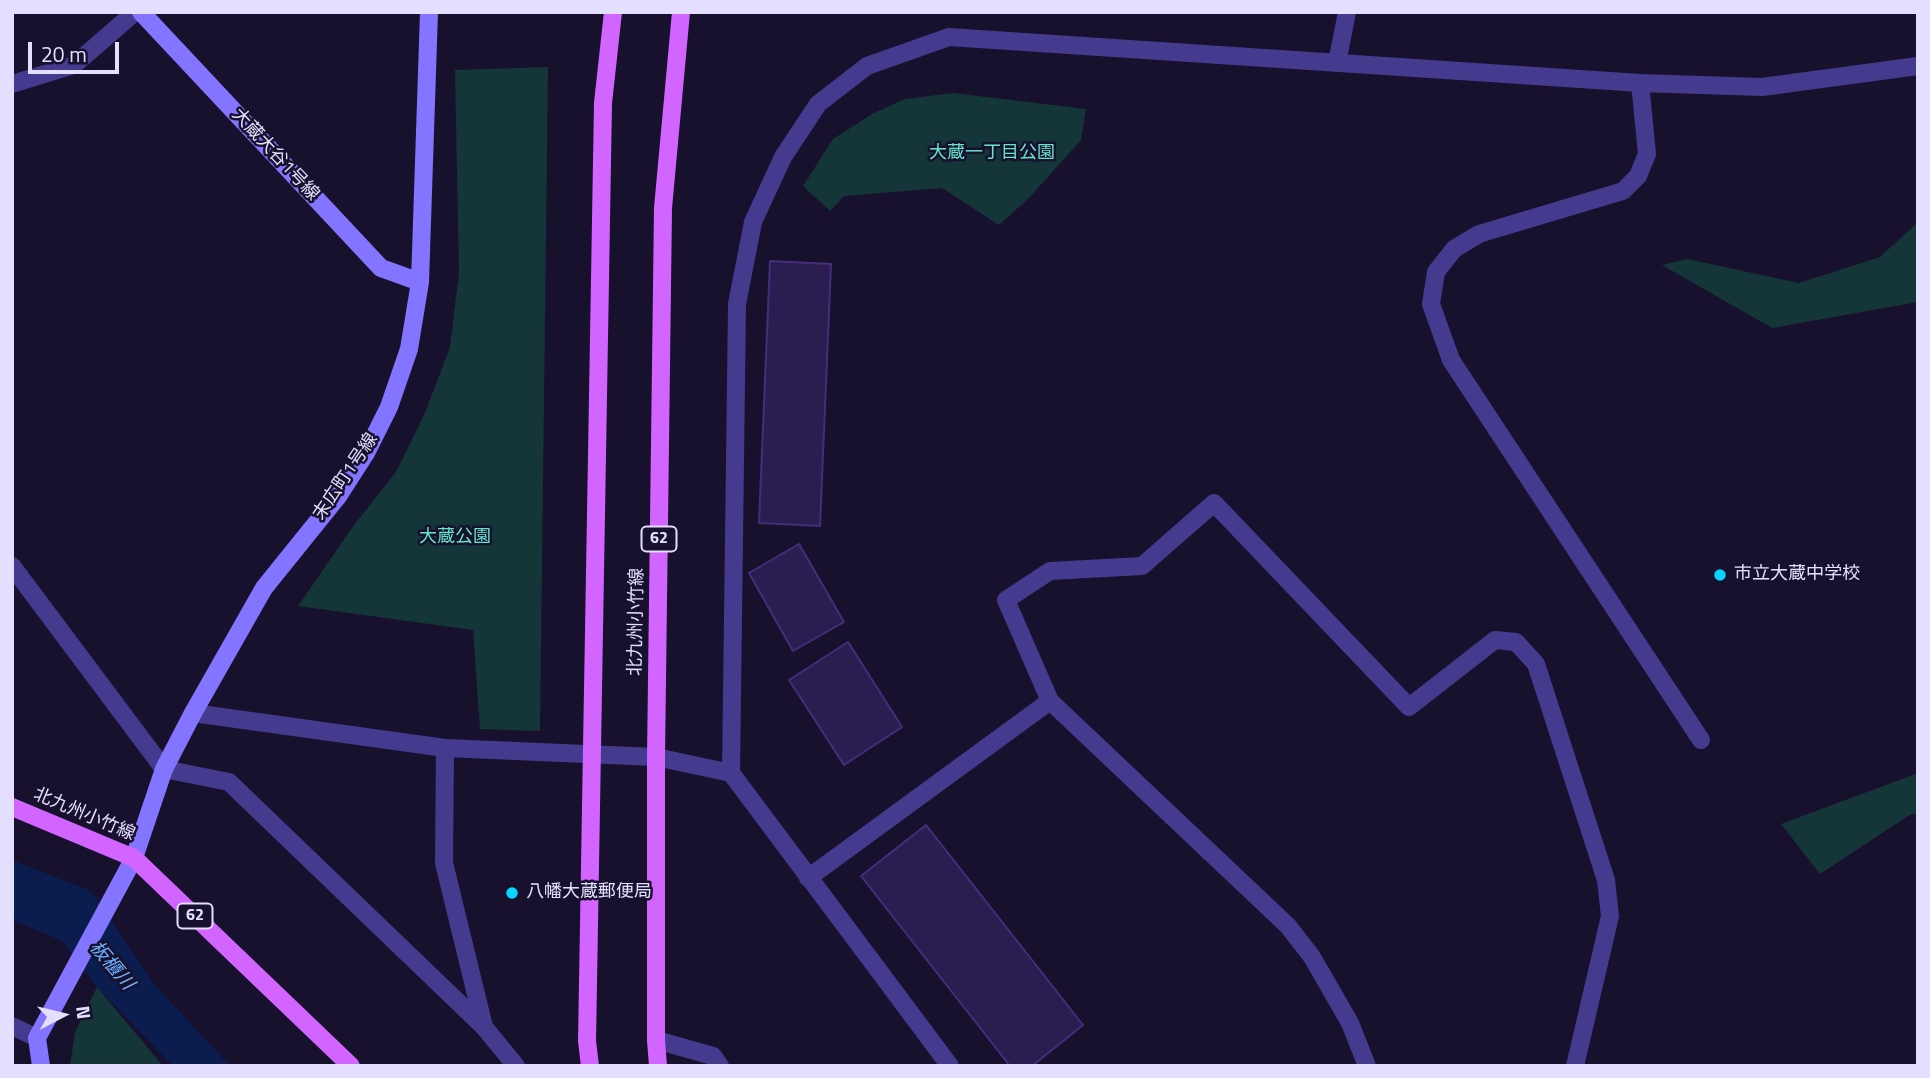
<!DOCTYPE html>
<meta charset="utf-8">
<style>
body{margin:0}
#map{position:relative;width:1930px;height:1078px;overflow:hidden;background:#18112e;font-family:"Titillium Web",sans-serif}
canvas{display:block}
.frame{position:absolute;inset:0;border:14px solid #e4deff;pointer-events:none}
.north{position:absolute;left:28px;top:980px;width:70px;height:70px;-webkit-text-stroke:5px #18112e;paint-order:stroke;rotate:83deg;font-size:19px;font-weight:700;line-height:28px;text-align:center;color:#e4deff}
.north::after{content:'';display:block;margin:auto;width:24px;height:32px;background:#e4deff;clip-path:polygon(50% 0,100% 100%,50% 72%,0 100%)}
.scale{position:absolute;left:28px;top:42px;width:91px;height:32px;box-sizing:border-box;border:4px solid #e4deff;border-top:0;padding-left:9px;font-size:21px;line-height:24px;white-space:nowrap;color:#e4deff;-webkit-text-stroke:5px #18112e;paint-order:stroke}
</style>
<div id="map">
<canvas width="1930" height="1078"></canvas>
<div class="frame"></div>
<div class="north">N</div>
<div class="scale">20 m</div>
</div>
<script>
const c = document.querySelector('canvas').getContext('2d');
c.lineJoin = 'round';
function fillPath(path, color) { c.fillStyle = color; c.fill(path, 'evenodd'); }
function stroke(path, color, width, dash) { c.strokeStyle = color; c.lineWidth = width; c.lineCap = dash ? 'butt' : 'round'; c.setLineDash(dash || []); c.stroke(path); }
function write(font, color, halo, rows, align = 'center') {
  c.font = font + ' "Titillium Web","Noto Sans JP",sans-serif'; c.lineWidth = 5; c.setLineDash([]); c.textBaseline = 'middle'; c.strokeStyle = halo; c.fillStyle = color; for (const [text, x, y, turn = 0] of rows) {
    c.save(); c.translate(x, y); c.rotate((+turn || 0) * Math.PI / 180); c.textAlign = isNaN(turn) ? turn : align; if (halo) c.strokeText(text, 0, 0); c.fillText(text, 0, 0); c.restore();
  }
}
const green = new Path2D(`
 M548,67L540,731L480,729L473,630L298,606L354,525L396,472L425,413L450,347L459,272L455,70Z
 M953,93L1086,109L1081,140L1029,198L999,225L942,188L844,196L830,211L803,186L833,139L872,114L905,99Z
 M1918,222V302L1772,328L1662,265L1687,259L1799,283L1880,257Z
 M1918,773V814H1911L1820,874L1781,824Z
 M97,987L163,1066H70L75,1032Z`);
const water = new Path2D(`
 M12,860L91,891L154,984L230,1066H173L97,987L62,941L12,920Z`);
const building = new Path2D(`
 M770,261L831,264L820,526L759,523Z
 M799,544L844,622L793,651L749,573Z
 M848,642L902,727L844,765L789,680Z
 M926,825L1083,1025L1032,1066H1010L861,876Z`);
const street = new Path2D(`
 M1337,63L1347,12
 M1640,83L1647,154L1638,176L1623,191L1479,234L1454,249L1436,272L1431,304L1451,360L1701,740
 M12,84L74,65L135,12
 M12,566L164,769L229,782L484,1027L516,1066
 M193,713L445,748L656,757L731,773
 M445,748L444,863L484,1027
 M808,878L1050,701
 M12,1026L37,1038
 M656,1040L713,1056L720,1066
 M950,1066L731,773L737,304L753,222L783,157L818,104L867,66L949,37L1640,83L1762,87L1918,66
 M1367,1066L1350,1023L1312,957L1288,926L1050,701L1006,600L1050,571L1142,566L1214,503L1409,707L1495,640L1516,642L1536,664L1606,880L1610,916L1575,1066`);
const secondary = new Path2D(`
 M141,12L381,268L420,282
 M41,1066L37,1038L134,858L164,769L193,713L264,588L339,495L366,453L389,407L409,349L420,282L429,12`);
const primary = new Path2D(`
 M12,807L134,858L351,1066
 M590,1066L587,1041L603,103L613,12
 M658,1066L656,1040V757L663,208L681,12`);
const markers = [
 [1720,575,7,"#0ad3ff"],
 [512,893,7,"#0ad3ff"]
];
const shields = [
 [659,539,35],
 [195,916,35]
];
const shieldNames = [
 ["62",659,539],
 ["62",195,916]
];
const parkNames = [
 ["大蔵一丁目公園",992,154],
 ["大蔵公園",455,538]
];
const streetNames = [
 ["大蔵大谷1号線",275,155,47],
 ["末広町1号線",346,477,-56],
 ["北九州小竹線",637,622,-89],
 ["北九州小竹線",84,815,23]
];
const poiNames = [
 ["市立大蔵中学校",1734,575],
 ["八幡大蔵郵便局",526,893]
];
const waterNames = [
 ["板櫃川",111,966,50]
];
fillPath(green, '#143638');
fillPath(water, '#0a1d4e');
fillPath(building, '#2b1d4f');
stroke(building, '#442e7c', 2);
stroke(street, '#453b8e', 18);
stroke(secondary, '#8375ff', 18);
stroke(primary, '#d265ff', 18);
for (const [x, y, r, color] of markers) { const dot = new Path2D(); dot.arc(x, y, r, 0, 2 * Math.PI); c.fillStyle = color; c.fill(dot); stroke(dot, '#18112e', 2.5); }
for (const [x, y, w] of shields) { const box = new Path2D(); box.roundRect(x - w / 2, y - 12.5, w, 25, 5); c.fillStyle = '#18112e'; c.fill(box); stroke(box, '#e4deff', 2); }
write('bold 16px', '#e4deff', null, shieldNames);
write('18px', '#65e4ce', '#18112e', parkNames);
write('18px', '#e4deff', '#18112e', streetNames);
write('18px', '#e4deff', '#18112e', poiNames, 'left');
write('italic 19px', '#6cafff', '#18112e', waterNames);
</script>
